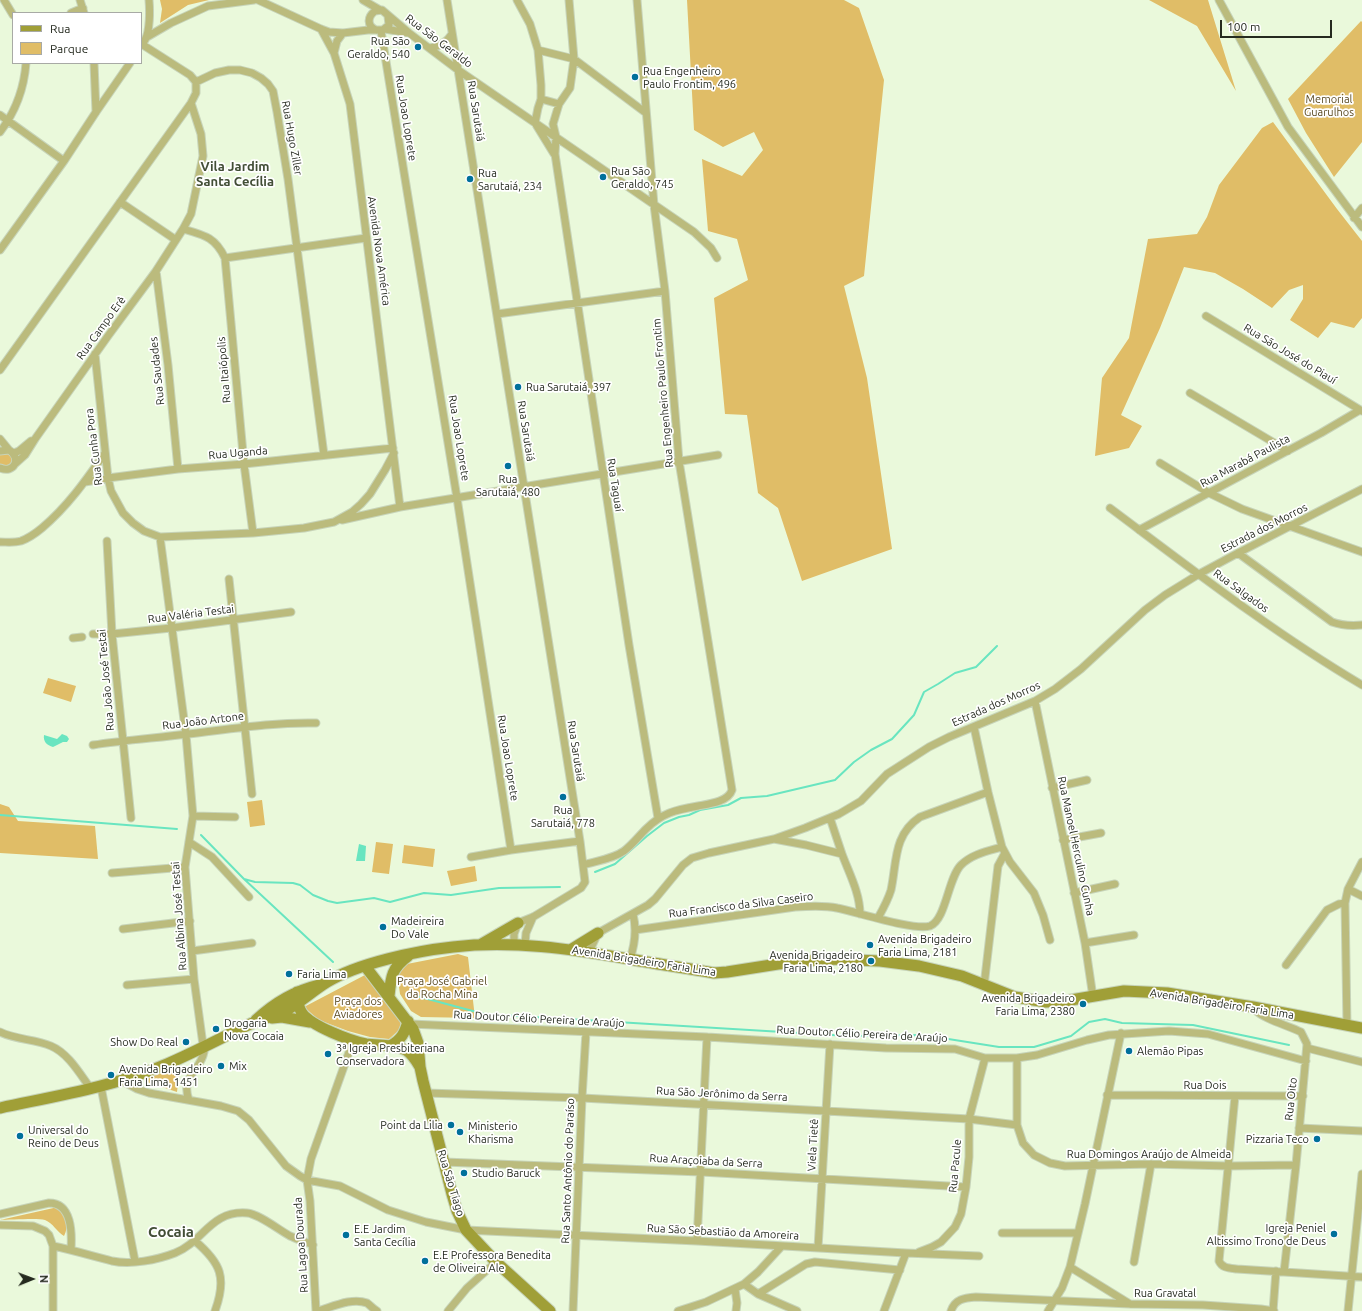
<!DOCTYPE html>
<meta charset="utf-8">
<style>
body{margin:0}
#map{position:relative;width:1362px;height:1311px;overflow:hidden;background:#eaf9db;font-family:Ubuntu,sans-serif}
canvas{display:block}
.legend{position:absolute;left:12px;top:12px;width:130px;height:52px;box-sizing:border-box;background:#fff;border:1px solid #a8aaa5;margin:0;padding:5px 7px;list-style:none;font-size:12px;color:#252a1f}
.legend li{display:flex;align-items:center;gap:8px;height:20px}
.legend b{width:20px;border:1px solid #a8aaa5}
.north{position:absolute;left:12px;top:1259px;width:40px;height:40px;-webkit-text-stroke:3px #fff;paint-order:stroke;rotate:89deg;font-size:11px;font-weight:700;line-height:16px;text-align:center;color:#252a1f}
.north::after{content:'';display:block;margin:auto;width:14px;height:18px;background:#252a1f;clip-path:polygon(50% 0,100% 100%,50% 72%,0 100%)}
.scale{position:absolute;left:1220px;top:20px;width:112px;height:18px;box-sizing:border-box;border:2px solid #252a1f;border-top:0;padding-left:5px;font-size:12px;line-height:14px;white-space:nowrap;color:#252a1f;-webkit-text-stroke:3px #fff;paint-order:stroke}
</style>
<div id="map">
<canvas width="1362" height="1311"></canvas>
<ul class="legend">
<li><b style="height:5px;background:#a09f37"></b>Rua</li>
<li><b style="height:11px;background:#e0bd67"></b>Parque</li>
</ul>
<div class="north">N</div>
<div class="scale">100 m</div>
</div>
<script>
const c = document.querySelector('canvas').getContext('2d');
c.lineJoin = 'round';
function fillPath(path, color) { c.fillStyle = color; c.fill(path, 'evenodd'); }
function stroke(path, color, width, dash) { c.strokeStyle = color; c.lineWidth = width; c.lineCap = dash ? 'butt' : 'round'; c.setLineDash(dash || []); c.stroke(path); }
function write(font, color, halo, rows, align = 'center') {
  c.font = font + ' Ubuntu,sans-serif'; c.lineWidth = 3.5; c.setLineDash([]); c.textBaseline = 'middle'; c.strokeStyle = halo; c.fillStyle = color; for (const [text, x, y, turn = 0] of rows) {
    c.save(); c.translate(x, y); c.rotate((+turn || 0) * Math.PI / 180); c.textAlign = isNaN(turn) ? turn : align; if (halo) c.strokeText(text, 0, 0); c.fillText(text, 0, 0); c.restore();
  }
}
const green = new Path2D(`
 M160,0H209L188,5L160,23L162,9Z
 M687,0H844L859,8L884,80L864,276L844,286L867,378L892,549L802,581L778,508L758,493L747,415L725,414L714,298L748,280L737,239L708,231L702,159L742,176L763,150L754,132L723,147L694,130Z
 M1149,0H1208L1236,91L1197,26Z
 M1361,21L1362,22V142L1334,177L1306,133L1288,99Z
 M1273,122L1337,209L1362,241V318L1354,328L1331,322L1318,338L1290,320L1303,299V285L1289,290L1272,308L1243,289L1215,273L1184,267L1160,328L1121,415L1142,426L1129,448L1095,456L1102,378L1129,338L1148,239L1197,234L1207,217L1219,185L1262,128Z
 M9,450L15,464L0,468V451Z
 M48,678L76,686L71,702L43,693Z
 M262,800L265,825L250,827L247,802Z
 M0,804L9,807L18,821L95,826L98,859L0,853Z
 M376,842L393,844L389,874L372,872Z
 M404,845L435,849L433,867L402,863Z
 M475,866L477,881L451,886L447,871Z
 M458,954L468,957L475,1018L421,1017L411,1011L400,994L397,973L407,964Z
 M365,975L401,1022L399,1030L389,1039L370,1037L348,1031L319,1020L304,1007Z
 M180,1066L177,1092L144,1081L152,1076Z
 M58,1207C64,1217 70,1225 64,1236C57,1232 53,1223 45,1220C38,1218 9,1220 0,1220Z`);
const water = new Path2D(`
 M62,734L67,736L69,739L67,742H63L53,747C47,745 43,742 44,735L57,739Z
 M359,844L366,846L365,861H356Z`);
const stream = new Path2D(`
 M0,815L177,829
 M201,835L244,879L333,962
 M595,872L615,864L647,836L664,823L679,817L689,815L700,810L728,805L741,798L767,796L835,780L854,762L871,750L892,739L914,715L924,692L938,684L955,673L976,667L997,646
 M244,879L255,882L293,883L300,885L313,895L328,901L337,903L374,898L390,902L424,893L451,895L499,888L560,887
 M409,994L484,1014L849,1036L923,1035L999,1047H1034L1071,1036L1089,1022L1105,1019L1122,1023L1193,1025L1289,1045`);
const street = new Path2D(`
 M4,0L13,15
 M80,0L84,13
 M258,0L321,29L329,32L343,33L368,30H383L389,25L388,16
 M363,0L380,10
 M447,0L580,841L585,882L581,888L533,917L518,923L514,934V945
 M517,0L530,24L538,50L541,85V99L538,108L535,123L554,154
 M1219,0L1288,127L1362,227
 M71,13L83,8
 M321,29L334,53L350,104L400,507
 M385,29L408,33
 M376,30C367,26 367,17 375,11L382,10L409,33L458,70L694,232L711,248L717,258
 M381,31L457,498L511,850
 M147,37L171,23L208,6L254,0
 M145,40C150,31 150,11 149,0
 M143,45L190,75L196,82
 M430,48C440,46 446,43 452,34
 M538,50L574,59L646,113
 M334,53L337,41L343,33
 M94,63L96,112
 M541,99L559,104L570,88L574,59L569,0
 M559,104L553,124L556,137L555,154L629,645L658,818
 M0,115L64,161
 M0,132C16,111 24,90 26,63
 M120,202L176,240
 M1354,218L1362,208
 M183,229C204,235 215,237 225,258L244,464L253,533
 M0,250L64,161L96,112L130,63
 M225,258L366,238
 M156,271L168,365L178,469
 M497,314L665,291
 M1206,316L1362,411
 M95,354L108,478L111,491L123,513L133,523L144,531L160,537L253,533L304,528L334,522L352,512L361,504L370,494L385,470L394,453
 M0,370L191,103L196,93V82L215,73L229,70H240L252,73L261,78L268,84L273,91L277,112L288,179L324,455
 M1190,393L1288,451
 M0,439L9,450
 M0,451L9,450C22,458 14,474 0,468
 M14,453L19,451L31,441
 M1160,463L1209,493L1242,509L1362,552
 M15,464L25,455L35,439L108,336L156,271L183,229L191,214L203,156L201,134L191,103
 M85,482L108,478L178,469L244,464L393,448
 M1110,508C1193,570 1274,633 1362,685
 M342,520L400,507L718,455
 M1139,530L1321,433L1360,410
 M160,537L186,735L193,816L185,867L194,979L204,1052C200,1072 180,1076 189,1100
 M107,541L112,634L131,818
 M0,542C7,542 14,543 21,541C29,538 36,533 42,528C68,506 86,480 105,453
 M1238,553L1332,622C1343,626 1351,626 1362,625
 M229,579L252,794
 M93,634H112L171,628L291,612
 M73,638L82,637
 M1035,701L1085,943L1093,997
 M974,727L988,792L1002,847L1010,862L1034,893L1043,915L1050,940
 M93,745C125,740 156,738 188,734C231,729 273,722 316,723
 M1052,788L1087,780
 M193,816L235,817
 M830,818L842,854
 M774,839L806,845L842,854C849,873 860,893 860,914
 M1063,840L1101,833
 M189,842L212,857L249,897
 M471,857L511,850L580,841
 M583,865C596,861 613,859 624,851C632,845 638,837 646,829C662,813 675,810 698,806C709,804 728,802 732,790L679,461L665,291L654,205L637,0
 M112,873L185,867
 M1348,889L1362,896
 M1074,893L1115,884
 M1345,903L1347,1026
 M878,918C883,909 888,900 891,890C897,862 893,835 920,817L988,792
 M123,929L190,921
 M635,930L795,907C809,906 824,905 837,908C857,912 914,931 930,926C946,920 948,878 961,865C972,854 988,851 1002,847
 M1085,943L1134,935
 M525,945L526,933L533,917
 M192,951L252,943
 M589,952L598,933L648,905L655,899L683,865L692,858L709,853L774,839L805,828L839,814L861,801L887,774L929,747L949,737L1035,701L1055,689L1081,669L1145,610L1165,595L1199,574L1238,553L1362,489
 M630,959C635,944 637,930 633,914
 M1286,965L1327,910L1339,904L1345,903L1348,889L1362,862
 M127,985L194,979
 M984,986L998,866L1005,853
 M1254,1009C1265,1020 1287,1025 1301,1032L1307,1044L1296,1165L1284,1272
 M410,1024L707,1037L886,1048L955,1049L985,1058H1017L1037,1055L1087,1040L1109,1035L1169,1031L1208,1034L1306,1061
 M0,1032C16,1040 35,1039 51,1046C68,1053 80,1074 91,1089
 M1307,1048L1362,1062
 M1017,1058V1125L1023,1143L1034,1155L1050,1163L1065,1166L1151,1164L1229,1166L1296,1165
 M122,1081L137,1089L149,1093L221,1106L238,1111L249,1120L286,1166L300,1176L307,1180L340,1186L388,1210L426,1222L466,1230L697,1241L906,1253L979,1256
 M101,1087L135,1261
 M426,1093L582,1098L826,1111L969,1119L1017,1125
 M1107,1095L1303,1096
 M1235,1096L1219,1261C1222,1268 1229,1268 1237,1269L1362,1277
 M1299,1128L1362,1131
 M444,1162L701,1172L966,1187
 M0,1214L49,1203C72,1203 72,1233 71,1249
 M0,1225L33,1226L45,1231L49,1235L53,1246V1311
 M1002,1233H1078
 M195,1241C221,1263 227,1278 215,1311
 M697,1241L707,1037
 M53,1246C73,1250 92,1256 112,1261C131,1265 157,1260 175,1253C203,1242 211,1210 247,1213C259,1214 279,1230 290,1236C297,1239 306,1242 313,1245
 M818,1248L830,1044
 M919,1252L932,1247L941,1242L955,1227L961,1214L966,1187L969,1157V1119L985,1058
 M1134,1262L1151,1164
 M1070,1267L1130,1304
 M744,1284L758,1294L797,1311
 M735,1289L737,1303L736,1311
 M758,1294L806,1264L815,1262L900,1270
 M316,1311L310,1201L307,1180L311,1159L353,1041
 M318,1311C332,1307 352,1297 367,1303C370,1305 373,1309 377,1311
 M448,1311L467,1288L496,1262
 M573,1311L582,1098L586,1032
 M678,1311L706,1302L744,1284L758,1272L781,1247
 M884,1311L906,1253
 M951,1311C955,1299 964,1298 976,1297L1130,1304L1203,1305L1261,1309L1274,1311
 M1048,1311L1062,1288L1070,1267L1085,1204L1121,1033
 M1273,1311L1276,1271
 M1348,1311L1362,1174`);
const secondary = new Path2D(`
 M480,945L518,923
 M572,949L598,933
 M365,966L413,1029L418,1043L420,1067L423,1081L452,1194L457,1211L466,1230L496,1262L550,1311
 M297,992C297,1000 298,1007 302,1013C311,1026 351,1041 366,1044C379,1046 393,1044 406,1050C412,1054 416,1060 420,1067
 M389,996C391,976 392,968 408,956
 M272,1018L282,1017L310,1022
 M256,1020C274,1003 294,991 319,985
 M390,1046C401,1040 405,1033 408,1021
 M0,1108C56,1096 113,1087 167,1064C195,1052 221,1038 248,1025C262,1019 276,1015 290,1008C303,1000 314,990 327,982C359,963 416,951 453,947C512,940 571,949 629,959C657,964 686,968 714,973L727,972L778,964L829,959L880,961L919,966L962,976L1015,997L1046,1002L1065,1001L1124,991L1167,993L1253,1007L1362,1028`);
const markers = [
 [418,47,4,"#00709b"],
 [635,77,4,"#00709b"],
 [603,177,4,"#00709b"],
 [470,179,4,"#00709b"],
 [518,387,4,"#00709b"],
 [508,466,4,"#00709b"],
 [563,797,4,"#00709b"],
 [383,927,4,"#00709b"],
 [870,945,4,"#00709b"],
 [871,961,4,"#00709b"],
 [289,974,4,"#00709b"],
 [1083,1004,4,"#00709b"],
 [216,1029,4,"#00709b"],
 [186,1042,4,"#00709b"],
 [1129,1051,4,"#00709b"],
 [328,1054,4,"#00709b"],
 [221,1066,4,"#00709b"],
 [111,1075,4,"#00709b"],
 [451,1125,4,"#00709b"],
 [460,1132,4,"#00709b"],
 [20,1136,4,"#00709b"],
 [1317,1139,4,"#00709b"],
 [464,1173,4,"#00709b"],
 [1334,1234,4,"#00709b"],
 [346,1235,4,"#00709b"],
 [425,1261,4,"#00709b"]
];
const poiNames = [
 ["Rua São",410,41,"right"],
 ["Geraldo, 540",410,54,"right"],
 ["Rua Engenheiro",643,71],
 ["Paulo Frontim, 496",643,84],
 ["Rua São",611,171],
 ["Geraldo, 745",611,184],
 ["Rua",478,173],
 ["Sarutaiá, 234",478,186],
 ["Rua Sarutaiá, 397",526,387],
 ["Rua",508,479,"center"],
 ["Sarutaiá, 480",508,492,"center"],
 ["Rua",563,810,"center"],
 ["Sarutaiá, 778",563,823,"center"],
 ["Madeireira",391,921],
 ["Do Vale",391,934],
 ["Avenida Brigadeiro",878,939],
 ["Faria Lima, 2181",878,952],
 ["Avenida Brigadeiro",863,955,"right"],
 ["Faria Lima, 2180",863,968,"right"],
 ["Faria Lima",297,974],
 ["Avenida Brigadeiro",1075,998,"right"],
 ["Faria Lima, 2380",1075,1011,"right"],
 ["Drogaria",224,1023],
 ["Nova Cocaia",224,1036],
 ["Show Do Real",178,1042,"right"],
 ["3ª Igreja Presbiteriana",336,1048],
 ["Conservadora",336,1061],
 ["Alemão Pipas",1137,1051],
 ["Mix",229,1066],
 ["Avenida Brigadeiro",119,1069],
 ["Faria Lima, 1451",119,1082],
 ["Point da Lilia",443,1125,"right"],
 ["Ministerio",468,1126],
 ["Kharisma",468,1139],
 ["Universal do",28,1130],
 ["Reino de Deus",28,1143],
 ["Pizzaria Teco",1309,1139,"right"],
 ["Studio Baruck",472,1173],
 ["Igreja Peniel",1326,1228,"right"],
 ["Altissimo Trono de Deus",1326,1241,"right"],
 ["E.E Jardim",354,1229],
 ["Santa Cecília",354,1242],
 ["E.E Professora Benedita",433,1255],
 ["de Oliveira Ale",433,1268]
];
const streetNames = [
 ["Rua São Geraldo",439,41,37],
 ["Rua Sarutaiá",476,111,81],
 ["Rua Joao Loprete",406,118,81],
 ["Rua Hugo Ziller",292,138,80],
 ["Avenida Nova América",379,251,82],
 ["Rua Campo Erê",101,328,-54],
 ["Rua São José do Piauí",1290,354,31],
 ["Rua Itaiópolis",224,370,-95],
 ["Rua Saudades",157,371,-96],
 ["Rua Engenheiro Paulo Frontim",663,393,-95],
 ["Rua Sarutaiá",526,431,81],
 ["Rua Joao Loprete",459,438,81],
 ["Rua Cunha Pora",94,447,-97],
 ["Rua Uganda",238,453,-5],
 ["Rua Marabá Paulista",1245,461,-28],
 ["Rua Taguaí",615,485,81],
 ["Estrada dos Morros",1264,528,-27],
 ["Rua Salgados",1241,591,36],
 ["Rua Valéria Testai",191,614,-7],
 ["Rua João José Testai",106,680,-95],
 ["Estrada dos Morros",996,704,-24],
 ["Rua João Artone",203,721,-7],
 ["Rua Sarutaiá",576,751,81],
 ["Rua Joao Loprete",508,758,81],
 ["Rua Manoel Herculino Cunha",1076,846,78],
 ["Rua Francisco da Silva Caseiro",741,905,-7],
 ["Rua Albina José Testai",179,916,-94],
 ["Avenida Brigadeiro Faria Lima",644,961,9],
 ["Avenida Brigadeiro Faria Lima",1222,1004,9],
 ["Rua Doutor Célio Pereira de Araújo",539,1019,3],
 ["Rua Doutor Célio Pereira de Araújo",862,1034,3],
 ["Rua Dois",1205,1085],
 ["Rua São Jerônimo da Serra",722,1094,3],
 ["Rua Oito",1291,1099,-84],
 ["Viela Tietê",813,1145,-87],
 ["Rua Domingos Araújo de Almeida",1149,1154],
 ["Rua Araçoiaba da Serra",706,1161,3],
 ["Rua Pacule",955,1166,-85],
 ["Rua Santo Antônio do Paraíso",568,1171,-88],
 ["Rua São Tiago",451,1183,73],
 ["Rua São Sebastião da Amoreira",723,1232,3],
 ["Rua Lagoa Dourada",301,1245,-94],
 ["Rua Gravatal",1165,1293]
];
const parkNames = [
 ["Memorial",1329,99],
 ["Guarulhos",1329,112],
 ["Praça José Gabriel",442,981],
 ["da Rocha Mina",442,994],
 ["Praça dos",358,1001],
 ["Aviadores",358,1014]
];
const quarterNames = [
 ["Vila Jardim",235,167],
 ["Santa Cecília",235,182]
];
const districtNames = [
 ["Cocaia",171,1232]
];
fillPath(green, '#e0bd67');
fillPath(water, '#69e5c0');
stroke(stream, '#69e5c0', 2);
stroke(street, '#c7d4b9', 9);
stroke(secondary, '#c7d4b9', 13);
stroke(street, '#bbbb7d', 7);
stroke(secondary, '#a09f37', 11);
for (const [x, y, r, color] of markers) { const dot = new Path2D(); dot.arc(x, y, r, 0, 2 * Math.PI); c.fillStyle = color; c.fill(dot); stroke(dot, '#fff', 1.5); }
write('11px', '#252a1f', '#fff', poiNames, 'left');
write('11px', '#252a1f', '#fff', streetNames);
write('11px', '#5a4a22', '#fff', parkNames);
write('bold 13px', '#424e36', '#fff', quarterNames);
write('bold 15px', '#424e36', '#fff', districtNames);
</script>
